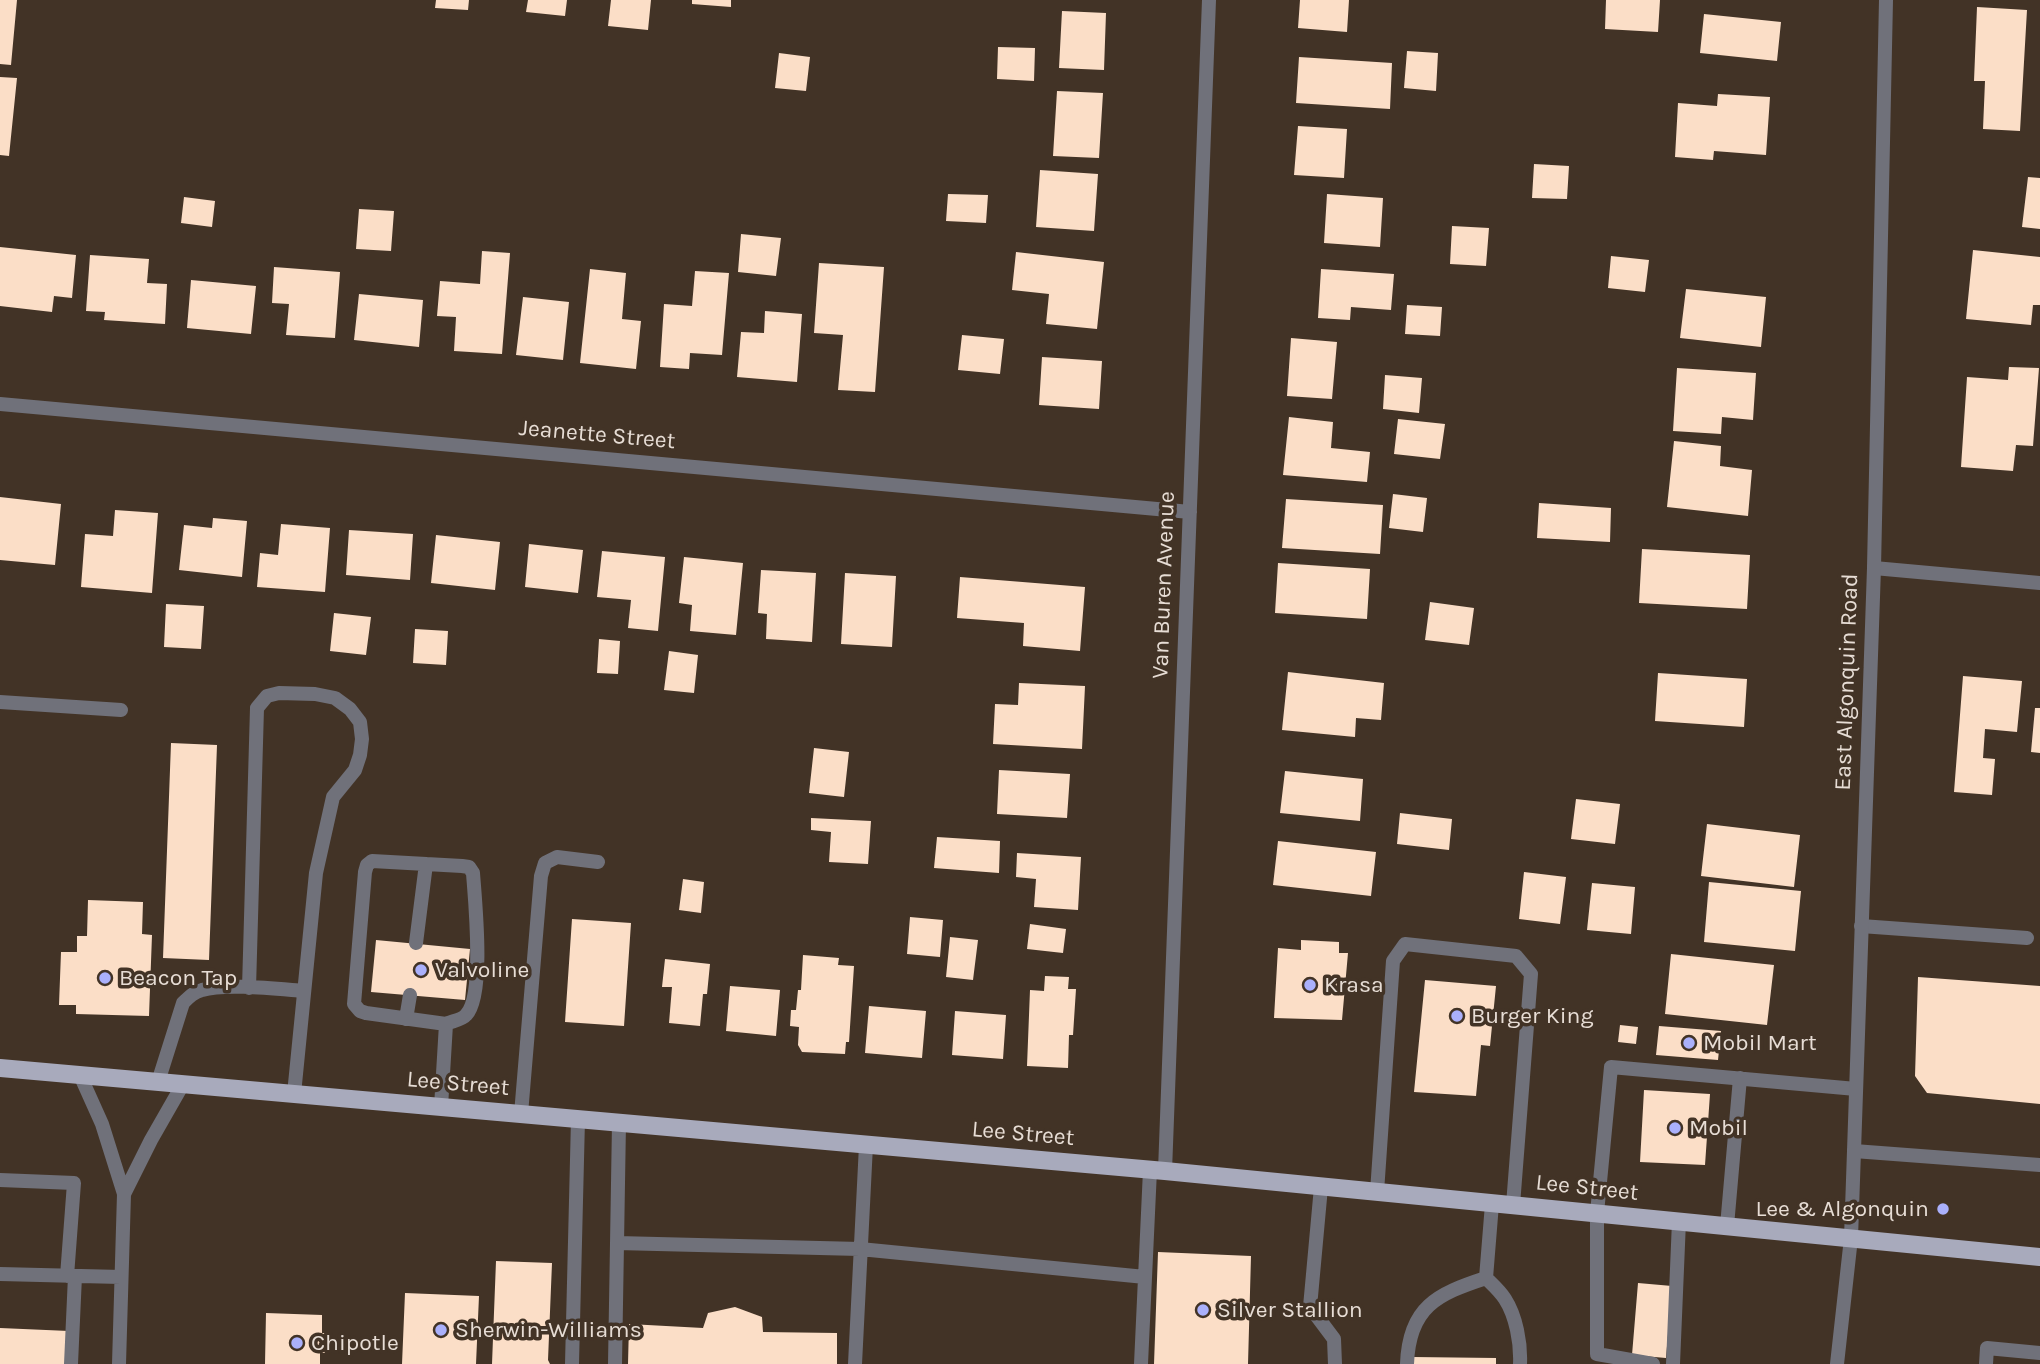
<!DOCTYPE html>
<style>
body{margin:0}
canvas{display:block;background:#423326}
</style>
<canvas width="2040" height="1364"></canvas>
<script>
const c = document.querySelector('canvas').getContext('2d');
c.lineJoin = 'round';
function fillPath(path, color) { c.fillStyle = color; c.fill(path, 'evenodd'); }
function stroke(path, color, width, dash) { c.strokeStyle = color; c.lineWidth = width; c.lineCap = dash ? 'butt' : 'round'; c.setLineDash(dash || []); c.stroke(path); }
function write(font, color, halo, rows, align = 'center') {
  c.font = font + ' Karla,sans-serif'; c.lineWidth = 7; c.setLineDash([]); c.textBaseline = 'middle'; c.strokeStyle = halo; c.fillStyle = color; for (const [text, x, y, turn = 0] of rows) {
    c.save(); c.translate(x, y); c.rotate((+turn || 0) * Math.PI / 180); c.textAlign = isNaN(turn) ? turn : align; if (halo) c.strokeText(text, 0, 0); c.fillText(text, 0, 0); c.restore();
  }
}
const building = new Path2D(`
 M0,0H17L11,65L0,64Z
 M436,0H469L468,10L435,8Z
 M528,0H567L565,16L526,12Z
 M611,0H651L648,30L608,26Z
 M692,0H731V7L692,4Z
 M1300,0H1349L1347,32L1298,28Z
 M1606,0H1660L1658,32L1605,29Z
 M1977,7L2027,10L2020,131L1983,129L1985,81H1974Z
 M1062,11L1106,13L1104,70L1059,68Z
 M1704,14L1781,22L1777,61L1700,53Z
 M998,47L1035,48L1034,81L997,79Z
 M1407,51L1438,53L1436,91L1404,88Z
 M779,53L810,57L806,91L775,88Z
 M1299,57L1392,63L1390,109L1296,103Z
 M0,77L17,78L9,156L0,155Z
 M1057,91L1103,93L1099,158L1053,156Z
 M1718,94L1770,97L1766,155L1714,151L1713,160L1675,157L1678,103L1717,106Z
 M1298,126L1347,129L1344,178L1294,175Z
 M1534,164L1569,166L1567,199L1532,198Z
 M1040,170L1098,174L1094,231L1036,227Z
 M2028,177L2040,178V229L2022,227Z
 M948,194L988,195L986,223L946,221Z
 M1327,194L1383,198L1380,247L1324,243Z
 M184,197L215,201L212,227L181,223Z
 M359,209L394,211L391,251L356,249Z
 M1452,226L1489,228L1486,266L1450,264Z
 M741,234L781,238L776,276L738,272Z
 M0,247L76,255L72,298L54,296L52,312L0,306Z
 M1973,250L2040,257V305H2033L2031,325L1966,319Z
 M482,251L510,253L502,354L454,351L456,317L437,316L440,281L480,284Z
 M1016,252L1104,262L1097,329L1046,324L1049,294L1012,290Z
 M90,255L149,259L147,283L167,284L165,324L104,320L105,312L86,311Z
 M1611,256L1649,260L1645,292L1608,288Z
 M819,263L884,267L875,392L838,390L843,335L814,333Z
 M274,267L340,272L335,338L286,335L289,304L272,303Z
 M590,269L626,273L622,319L641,321L636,369L580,363Z
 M1321,269L1394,274L1391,310L1351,307L1350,320L1318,318Z
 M695,271L729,273L722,355L690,353L689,369L660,367L664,304L692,306Z
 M191,280L256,286L251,334L187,328Z
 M1686,289L1766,297L1761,347L1680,338Z
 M359,294L423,300L419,347L354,340Z
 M523,297L569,302L563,360L516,355Z
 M1407,305L1442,307L1440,336L1405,334Z
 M765,311L802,314L797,382L737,377L741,332L764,333Z
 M962,335L1004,339L1000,374L958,370Z
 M1291,338L1337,342L1332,399L1287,396Z
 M1042,357L1102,361L1099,409L1039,405Z
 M2009,367L2039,368L2033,446L2016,445L2013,471L1961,467L1967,377L2008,380Z
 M1677,368L1756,373L1753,420L1722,417L1721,434L1673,431Z
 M1385,375L1422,378L1419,413L1383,409Z
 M1289,417L1333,422L1331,448L1370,452L1367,482L1283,475Z
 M1398,419L1445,424L1440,459L1394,454Z
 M1674,441L1721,446L1720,466L1752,470L1748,516L1667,507Z
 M1393,494L1427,498L1423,532L1389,528Z
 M0,497L61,504L55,565L0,560Z
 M1286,499L1383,505L1380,554L1282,548Z
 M1539,503L1611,508L1610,542L1537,538Z
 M115,510L158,513L152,593L81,587L85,534L113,536Z
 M213,518L247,521L242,577L179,570L184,525L212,528Z
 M281,524L330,528L325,592L257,587L260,553L278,555Z
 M349,530L413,534L410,580L346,575Z
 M436,535L500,542L495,590L431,583Z
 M529,544L583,550L578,593L525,587Z
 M1642,549L1750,555L1747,609L1639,603Z
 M602,551L665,557L658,631L628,628L631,600L597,597Z
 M684,557L743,563L736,635L690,631L692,605L679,603Z
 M1278,563L1370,569L1367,619L1275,613Z
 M761,570L816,573L812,642L766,639L767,614L758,613Z
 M845,573L896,576L892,647L841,644Z
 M960,577L1085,587L1080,651L1023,646L1024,623L957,618Z
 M1430,602L1474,608L1469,645L1425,640Z
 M166,604L204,606L201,649L164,647Z
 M334,613L371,617L366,655L330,651Z
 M415,629L448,631L446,665L413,663Z
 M599,639L620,641L618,674L597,673Z
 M669,651L698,655L694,693L664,690Z
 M1288,672L1384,683L1381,720L1356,718L1355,737L1282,730Z
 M1658,673L1747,679L1744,727L1655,721Z
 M1963,676L2022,681L2017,732L1985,729L1983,758L1995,759L1992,795L1954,792Z
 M1019,683L1085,686L1082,749L993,744L995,704L1018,705Z
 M2035,708H2040V753L2031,752Z
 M171,743L217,745L209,960L163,958Z
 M814,748L849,752L844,797L809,793Z
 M999,770L1070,774L1067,818L997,814Z
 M1285,771L1363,779L1360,821L1280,813Z
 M1576,799L1620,804L1615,844L1571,839Z
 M1400,813L1452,819L1449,850L1397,844Z
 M811,818L871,821L868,864L829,862L831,832L811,830Z
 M1707,824L1800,835L1794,887L1701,876Z
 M937,837L1000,841L999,873L934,868Z
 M1278,841L1376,852L1371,896L1273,885Z
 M1017,853L1081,857L1078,910L1034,907L1036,879L1016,877Z
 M1524,872L1566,877L1560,924L1519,919Z
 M683,879L704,882L701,913L679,910Z
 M1709,882L1801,891L1795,951L1704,942Z
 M1592,883L1635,887L1631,934L1587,930Z
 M88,900L143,902L142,934L152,935L149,1016L76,1014V1005H59L61,952H77V936H87Z
 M910,917L943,920L940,957L907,954Z
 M572,919L631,923L624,1026L565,1022Z
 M1030,924L1066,929L1063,953L1027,949Z
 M950,937L978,940L973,980L946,977Z
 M376,940L470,949L465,1000L371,992Z
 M1301,940L1339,942V953H1348L1342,1020L1274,1018L1278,948L1301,950Z
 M1671,954L1774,965L1767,1025L1665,1014Z
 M803,955L839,958L838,965L854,966L849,1042H846L845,1054L802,1052L798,1045L799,1027L790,1026L791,1010H796L798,990H801Z
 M665,959L710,964L707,994H703L700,1026L669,1023L672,987H662Z
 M1045,976L1069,977L1068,989H1076L1073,1035H1069L1068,1068L1027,1066L1030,990L1044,991Z
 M1918,977L2040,986V1104L1927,1093L1915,1076Z
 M1425,980L1496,986L1490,1046L1481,1045L1476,1096L1414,1092Z
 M730,986L780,990L776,1036L726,1031Z
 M869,1006L926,1011L922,1058L865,1053Z
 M955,1011L1006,1015L1003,1059L952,1055Z
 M1620,1025L1638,1027L1636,1044L1618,1042Z
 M1659,1026L1721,1031L1718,1060L1656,1055Z
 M1644,1090L1710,1094L1705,1165L1640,1162Z
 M1158,1252L1251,1256L1248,1364H1154Z
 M496,1261L552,1263L548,1360L550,1364H492Z
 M1638,1283L1672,1286L1666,1358L1632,1355Z
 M405,1293L479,1296L476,1364H402Z
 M735,1307L762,1317L763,1332L837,1333V1364H628L629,1324L703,1328L708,1313Z
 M266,1313L322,1315V1333H329V1353H320V1364H265Z
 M0,1328L69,1331L68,1364H0Z
 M1413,1357L1496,1358V1364H1413Z`);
const service = new Path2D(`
 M0,702L121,710
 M1861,926L2027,938
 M416,943L426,864
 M249,988L257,708L267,696L279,693L315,694L335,698L350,709L360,722L362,739L360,755L355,770L333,797L316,873L294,1094
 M406,1019L410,995
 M80,1075L102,1124L124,1194L119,1364
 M158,1082L183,1003C189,997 194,992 202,990C225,983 278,989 304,991
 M441,1107L446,1024L366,1013L360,1011L354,1004L365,872L367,865L372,861L462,866L469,867L473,873C475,901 485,996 466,1015C462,1020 452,1021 446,1024
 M521,1114L541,876L545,863L557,857L598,862
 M1854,1151L2040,1165
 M0,1180L74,1183L67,1276
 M1321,1187L1310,1307L1334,1339L1335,1364
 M1377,1192L1393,961L1405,944L1516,956L1531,974L1513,1205
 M124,1194L151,1140L183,1084
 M1492,1204L1486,1278C1492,1284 1500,1291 1505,1299C1516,1316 1521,1343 1520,1364
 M1727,1226L1740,1078
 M617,1243L860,1249L1145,1277
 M0,1274L121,1277
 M71,1364L75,1276
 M572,1364L578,1119
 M615,1364L619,1123
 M855,1364L866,1145
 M1141,1364L1150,1170
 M1407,1364C1409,1307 1437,1294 1486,1278
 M1653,1364L1597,1354V1213L1611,1067L1856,1089
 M1673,1364L1679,1221
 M1986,1364L1987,1348L2040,1353`);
const minor = new Path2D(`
 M0,404L1190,512
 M1874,568L2040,583
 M1165,1171L1209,0`);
const tertiary = new Path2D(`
 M1837,1364L1851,1238L1854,1151L1874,568L1886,0`);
const primary = new Path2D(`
 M0,1068L1165,1171L2040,1257`);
const markers = [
 [421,970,7,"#aab0fb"],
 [105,978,7,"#aab0fb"],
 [1310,985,7,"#aab0fb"],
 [1457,1016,7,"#aab0fb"],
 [1689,1043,7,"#aab0fb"],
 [1675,1128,7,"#aab0fb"],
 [1943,1209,7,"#aab0fb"],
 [1203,1310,7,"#aab0fb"],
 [441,1330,7,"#aab0fb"],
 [297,1343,7,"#aab0fb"]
];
const streetNames = [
 ["Jeanette Street",597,435,5],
 ["Van Buren Avenue",1164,585,-88],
 ["East Algonquin Road",1847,682,-88],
 ["Lee Street",458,1084,5],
 ["Lee Street",1023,1134,5],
 ["Lee Street",1587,1188,6]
];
const poiNames = [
 ["Valvoline",435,970],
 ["Beacon Tap",119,978],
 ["Krasa",1324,985],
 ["Burger King",1471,1016],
 ["Mobil Mart",1703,1043],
 ["Mobil",1689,1128],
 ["Lee & Algonquin",1929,1209,"right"],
 ["Silver Stallion",1217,1310],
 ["Sherwin-Williams",455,1330],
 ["Chipotle",311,1343]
];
fillPath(building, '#fbdec7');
stroke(service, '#70717a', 14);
stroke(minor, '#70717a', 14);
stroke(tertiary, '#70717a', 14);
stroke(primary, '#a8aabc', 18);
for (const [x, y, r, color] of markers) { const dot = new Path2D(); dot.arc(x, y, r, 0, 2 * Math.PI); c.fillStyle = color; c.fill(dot); stroke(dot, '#423326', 2.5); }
write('23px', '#e7ddd5', '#423326', streetNames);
write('23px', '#e7ddd5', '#423326', poiNames, 'left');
</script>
